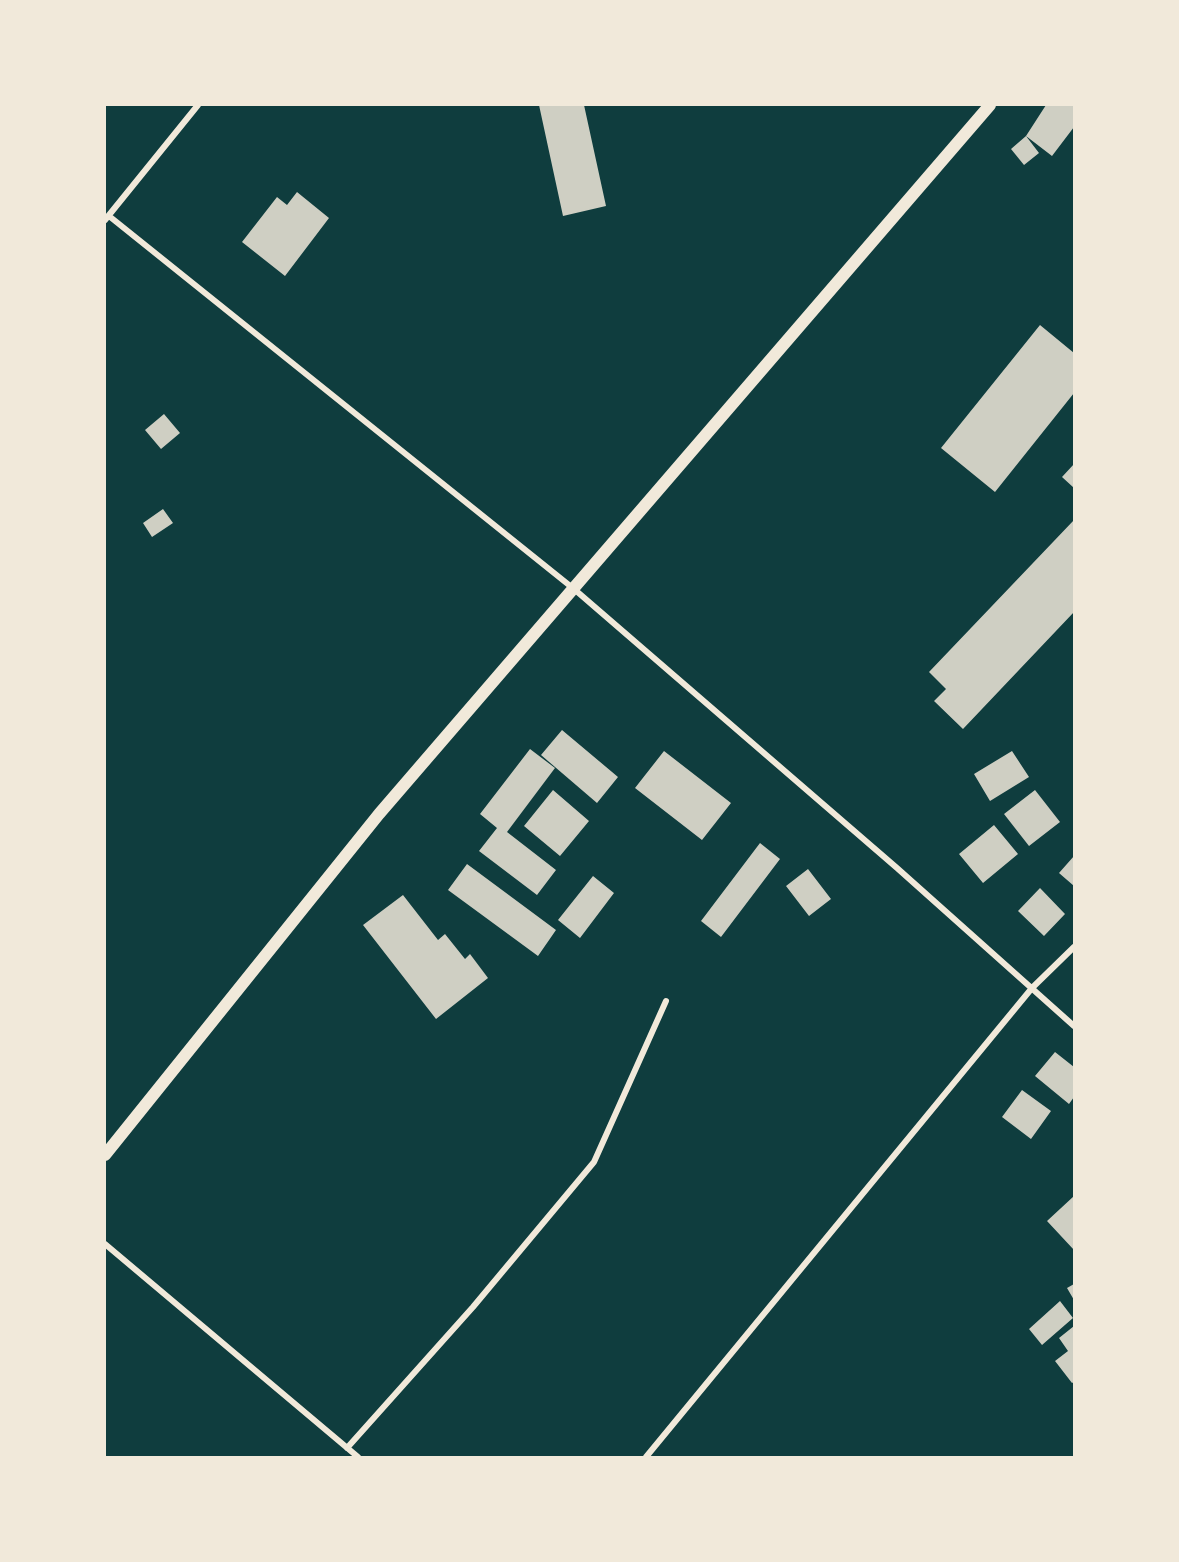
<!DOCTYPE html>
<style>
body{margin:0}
#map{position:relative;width:1179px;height:1562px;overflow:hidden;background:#0f3d3e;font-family:"IBM Plex Sans",sans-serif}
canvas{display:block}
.frame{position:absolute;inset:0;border:106px solid #f1e9da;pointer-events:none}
</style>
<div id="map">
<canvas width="1179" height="1562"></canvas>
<div class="frame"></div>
</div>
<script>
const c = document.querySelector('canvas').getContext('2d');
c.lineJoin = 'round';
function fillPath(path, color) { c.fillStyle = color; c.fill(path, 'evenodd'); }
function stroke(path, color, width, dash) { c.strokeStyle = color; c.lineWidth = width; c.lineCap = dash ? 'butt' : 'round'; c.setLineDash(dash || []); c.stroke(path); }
const building = new Path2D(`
 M539,105H584L606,206L563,216Z
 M1046,105H1074V127L1052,156L1026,136L1039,153L1024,165L1011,149L1026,136Z
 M297,192L329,218L285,276L242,242L277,197L287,205Z
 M1040,325L1074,353V393L995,492L941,448Z
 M164,414L180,433L161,449L145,430Z
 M1074,464V488L1062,477Z
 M163,509L173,523L152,537L143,523Z
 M1074,520V612L963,729L934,701L946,689L929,672Z
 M562,730L618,777L597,803L541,755Z
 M530,749L555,768L507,832L556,870L537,895L479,851L497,828L480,814Z
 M664,751L731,803L702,840L635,788Z
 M1012,751L1029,777L990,801L974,774Z
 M553,790L589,821L560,856L524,826Z
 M1035,790L1060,822L1029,846L1004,814Z
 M994,825L1018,854L983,883L959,854Z
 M760,843L780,859L721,937L701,921Z
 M1074,856V886L1059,873Z
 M467,864L556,930L538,956L448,890Z
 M808,869L831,899L809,916L786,886Z
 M593,876L614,893L580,938L558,920Z
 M1040,888L1065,914L1044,936L1018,911Z
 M403,895L438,940L445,934L465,959L470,954L488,978L436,1019L363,925Z
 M1055,1052L1074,1067V1097L1069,1104L1035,1076Z
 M1022,1090L1051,1111L1031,1139L1002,1117Z
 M1074,1196V1250L1047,1221Z
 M1074,1284V1300L1067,1288Z
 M1060,1301L1073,1318L1042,1345L1029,1329Z
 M1074,1326V1382L1072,1383L1055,1361L1068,1351L1059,1338Z`);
const minor = new Path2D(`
 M109,216L574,589L897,868L1074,1026
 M105,220L198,105
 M105,1244L358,1457
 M347,1448L473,1307L594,1162L666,1001
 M646,1457L1032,988L1074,947`);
const secondary = new Path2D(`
 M105,1155L379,814L990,105`);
fillPath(building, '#cfcfc3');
stroke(minor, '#f1e9da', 6);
stroke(secondary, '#f1e9da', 12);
</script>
